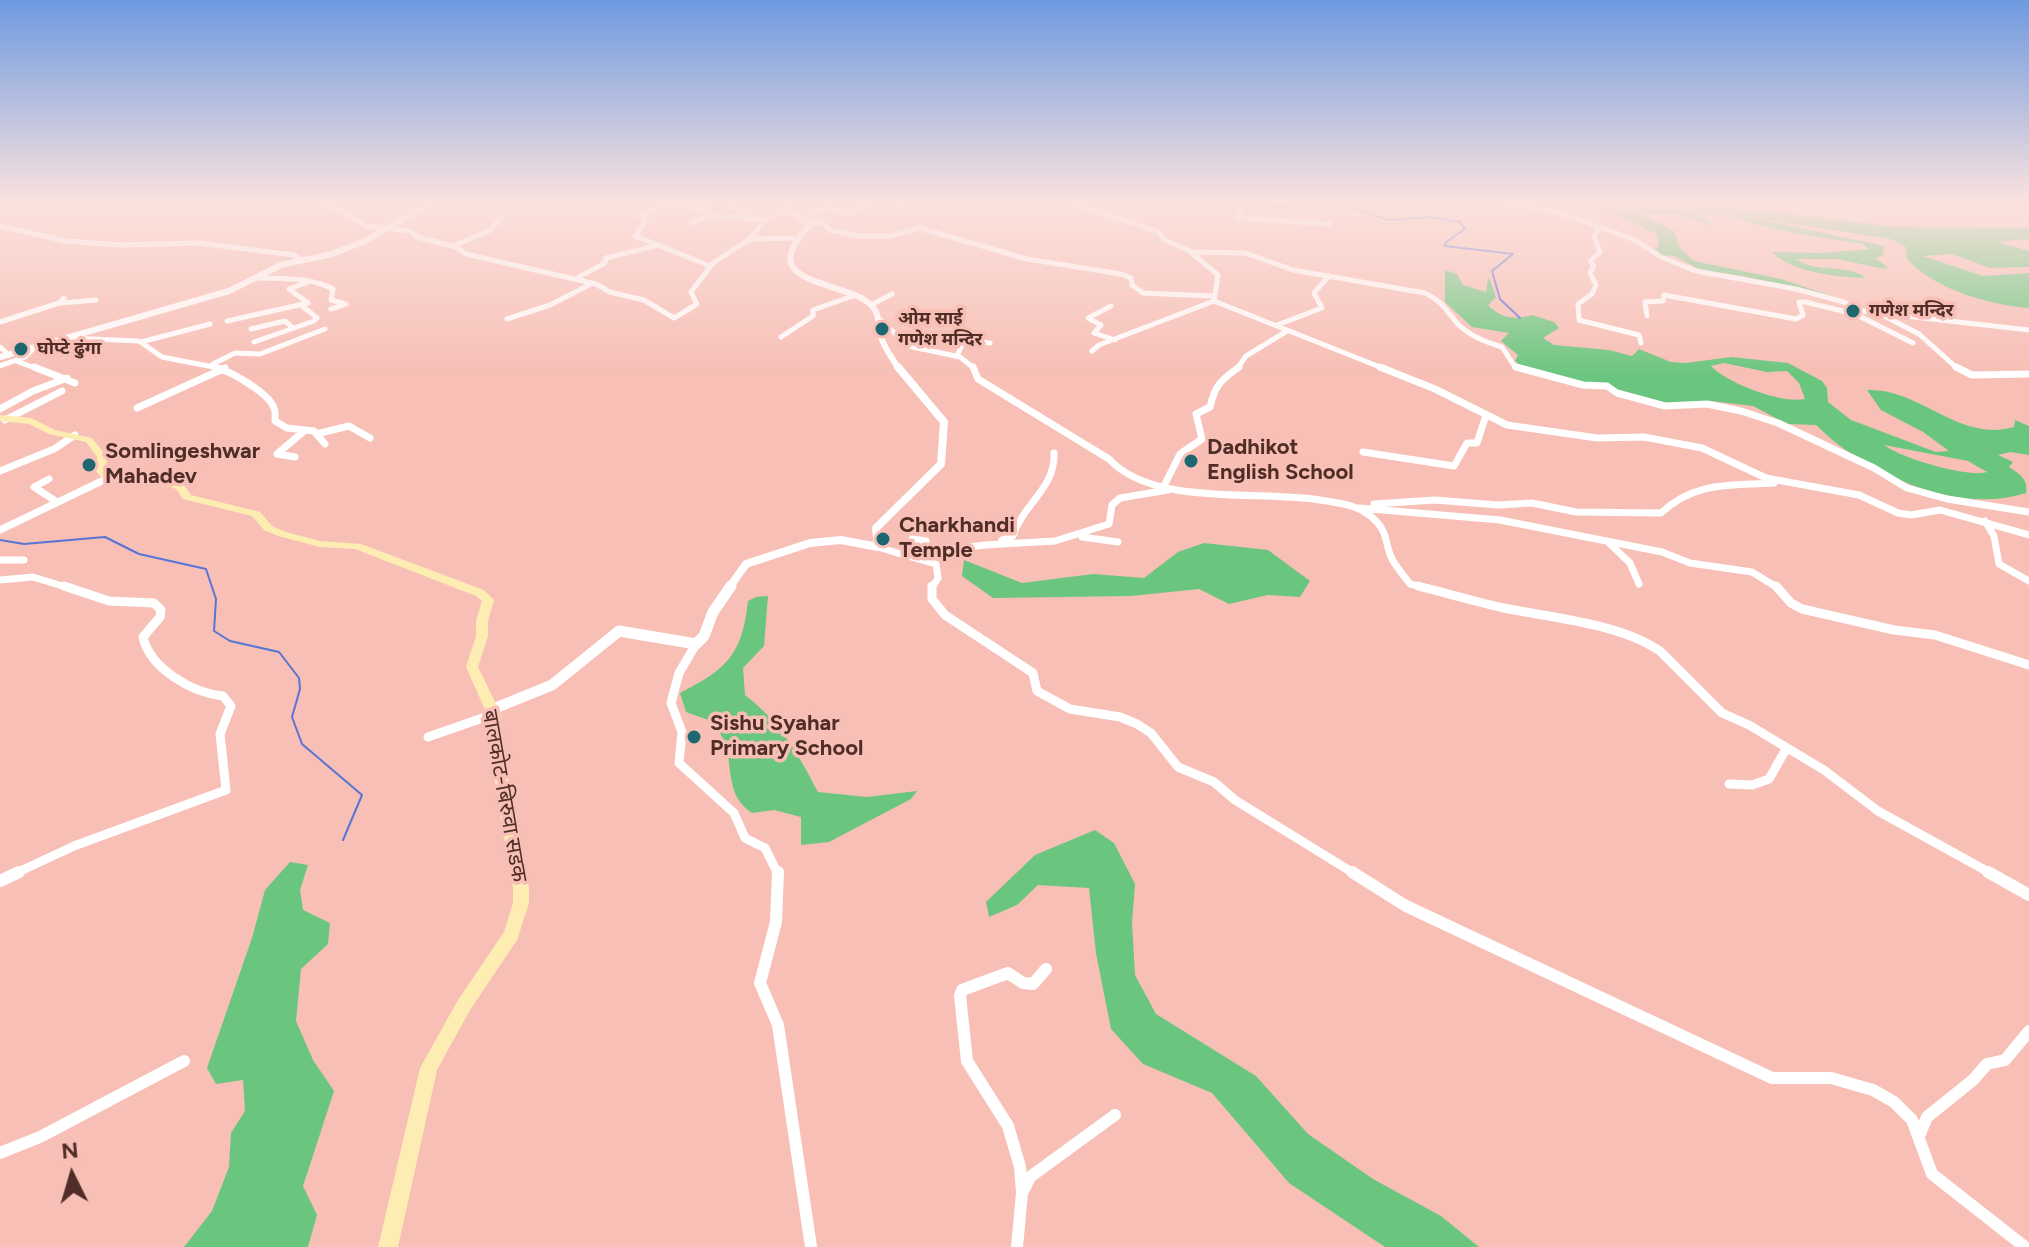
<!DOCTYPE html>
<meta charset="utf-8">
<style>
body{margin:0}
#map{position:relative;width:2029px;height:1247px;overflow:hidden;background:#f7bfb6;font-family:Figtree,sans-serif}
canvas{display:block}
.north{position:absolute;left:32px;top:1135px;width:80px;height:80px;-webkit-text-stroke:6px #f7bfb6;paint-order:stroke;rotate:355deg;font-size:22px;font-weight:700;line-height:32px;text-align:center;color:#512d28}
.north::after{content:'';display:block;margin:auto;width:28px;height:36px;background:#512d28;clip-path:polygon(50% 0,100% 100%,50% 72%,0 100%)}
</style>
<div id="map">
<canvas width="2029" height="1247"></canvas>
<div class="north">N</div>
</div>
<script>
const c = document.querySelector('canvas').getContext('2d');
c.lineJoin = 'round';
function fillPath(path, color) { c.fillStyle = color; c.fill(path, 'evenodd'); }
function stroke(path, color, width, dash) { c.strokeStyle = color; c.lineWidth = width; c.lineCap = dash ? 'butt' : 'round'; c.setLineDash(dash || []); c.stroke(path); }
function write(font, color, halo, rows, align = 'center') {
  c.font = font + ' Figtree,"Noto Sans Devanagari",sans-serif'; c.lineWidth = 7; c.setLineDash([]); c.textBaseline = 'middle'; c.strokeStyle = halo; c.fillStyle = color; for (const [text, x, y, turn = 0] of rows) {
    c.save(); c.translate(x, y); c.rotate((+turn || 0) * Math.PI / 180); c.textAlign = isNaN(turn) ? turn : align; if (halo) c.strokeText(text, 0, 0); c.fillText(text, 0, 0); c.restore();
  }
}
const green = new Path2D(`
 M1566,201L1601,206L1607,204L1605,201L1657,209H1683L1697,205H1720L1756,213L1764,210L1892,227L2029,228V239L1998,242L2029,251V267L1990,268L1952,254L1923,256L1983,276L2029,273V308C1989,305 1934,289 1907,259L1906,247L1891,239L1750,217L1884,246L1883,255L1875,258L1888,267L1885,269L1837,259H1796C1817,274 1847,263 1866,278C1838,277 1792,273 1772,252L1822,253L1869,249L1863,244L1798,234L1753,224L1729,214L1699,213L1714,227L1680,214H1642L1674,231L1680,248L1694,261L1781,279L1837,298L1744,276L1700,270L1675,256L1661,255L1656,249L1659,244L1656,233C1643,230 1633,221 1621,217C1604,211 1583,207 1566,206L1570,203Z
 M1445,270L1457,274L1463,285L1486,292L1488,278L1490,280L1496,297L1488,305C1502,319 1515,320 1532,315L1554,322L1559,328L1543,338L1554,345L1609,350L1632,356L1639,349L1671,362L1685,363L1732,357L1788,363L1822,381L1827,388L1828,402L1851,420L1936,452L1949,451L1923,432L1881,410L1867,390C1919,387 1959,443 2014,427L2015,420L2029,426V455L2010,452L1998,455L2013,462L2009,467C2019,474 2029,479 2026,493C1962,514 1880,479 1830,438C1825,434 1821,429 1816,425L1787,424L1753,406L1711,401L1685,408L1524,368L1515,361L1518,355L1501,341L1509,333L1472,327L1445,302ZM1724,363L1767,372L1787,371L1799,383L1805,399C1781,404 1727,383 1711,366ZM1884,445L1968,461L1987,472C1967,478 1901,458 1884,445Z
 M1204,543L1268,550L1310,581L1300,597L1268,595L1229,604L1199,589L1131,596L993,598L962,576L964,560L1022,583L1093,574L1144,578L1178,552Z
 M768,596L764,646L743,668L745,695C781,723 797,752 818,792L867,797L917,791L911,799L829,842L801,845V817L774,810L752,813C729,798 732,776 727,751C725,741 719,731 714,722L686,712L680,693C727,669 742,655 748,601L756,597Z
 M1095,830L1114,843L1135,884L1132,923L1135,975L1156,1014L1256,1076L1308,1134L1373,1179L1441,1216L1479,1247H1385L1289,1183L1212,1093L1143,1064L1111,1029L1096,953L1089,888L1038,885L1017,905L989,917L986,902L1035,855Z
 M290,862L308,865L300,890L303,910L330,923L328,944L301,969L296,1021L313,1060L334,1091L303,1186L317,1215L308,1247H184L212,1211L229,1167L231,1133L245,1111L243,1080L216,1084L207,1068L252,938L265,890Z`);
const stream = new Path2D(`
 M1252,201L1260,208L1286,207L1290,201
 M1330,201L1389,220L1432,217L1460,222L1465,229L1446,242L1445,246L1513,254L1492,271L1500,299L1520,318
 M0,540L24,544L105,537L139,554L206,569L216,599L214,631L230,641L279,652L299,678L300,689L292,717L302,744L362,795L343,840`);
const minorFar3 = new Path2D(`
 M310,201L341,210L366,226L411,231L417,237L456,247L466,254L596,284L610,292L644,300L674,318L697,304L691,292L713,263L750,239L764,221L787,207
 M730,201L726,206L749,211L743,217
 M875,201H894
 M1063,201L1159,232L1163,239L1192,252L1245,253L1293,270L1425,293C1443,302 1445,309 1457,323C1469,336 1486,342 1502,347L1515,367L1524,369
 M1241,201L1240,218L1331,224
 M1476,201L1555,211L1633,239L1661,257L1696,271L1796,289L1844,302L1861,311L2029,330
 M696,203L708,205L704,210L708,215L766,220
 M890,203L906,207
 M827,208L848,214L875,201
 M799,218L843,201
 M691,223L708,215
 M808,223L821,222L830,230L860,236H889L920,228L1027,259L1121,274L1131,278L1132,285L1143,293L1214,296
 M0,226L66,241L120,245L198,243L294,255L301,260
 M1599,229L1594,236L1600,252L1590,261L1594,266L1590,273L1596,285L1592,294L1578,304L1579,320L1639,335L1641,343
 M750,239L798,238
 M658,245L635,236L647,219L640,216L664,204L704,210
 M453,246L491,230L502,216
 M1192,253L1218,275L1214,301L1385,369
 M259,278C285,279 309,277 333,289L331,300L346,304L331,309
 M575,279L605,263L606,258L658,245L710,266
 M60,303L96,300
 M871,305L892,294
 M1111,306L1088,318L1101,325L1094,333L1115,340
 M1647,316L1645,302L1663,301L1664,295L1796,319L1803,315L1799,302H1805L1855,314L1913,343
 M1886,317L1919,334L1958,369
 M507,319L550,305L591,284
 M881,320L908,346L960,357L975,369
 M227,321L308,303L289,289L308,282
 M0,322L59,303L64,298
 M1277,325L1322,308L1314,293L1329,276
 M251,329L285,321L292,327
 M781,337L813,316V310L853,296
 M69,338L139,341L162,357L224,369
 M141,342L210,324
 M254,342L314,321L317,318L301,305
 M0,347L9,355
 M1092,351L1099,345L1214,301
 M957,356L964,340L990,343
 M16,361L38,369
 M213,364L235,353L260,354L325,329
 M0,366L25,357L32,350
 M222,369L225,368
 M1237,369L1246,356L1287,331`);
const minorFar2 = new Path2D(`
 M34,367L75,383
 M214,367C229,370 269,393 274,408C276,412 275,417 275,421L287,428L314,431L325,444
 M973,367L978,379L1109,459C1153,507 1259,490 1320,500C1341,503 1360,505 1376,521C1388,533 1385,545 1392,559C1397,568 1404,576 1410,584L1426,588
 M1380,367L1435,389L1507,425L1597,438L1644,437L1702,448L1766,478L1859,495L1898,513L1911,515L1940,510L2029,535
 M1516,367L1583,385L1607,386L1617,393L1665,406L1707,404L1741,411L1778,423L1874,468L1907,488L1947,499L2029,512
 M1956,367L1972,375L2029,374
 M137,408L225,368
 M0,409L33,391L67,378
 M5,420L62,391
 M316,434L349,426L370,438
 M1363,452L1454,466L1467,443H1477L1486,415
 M295,457L277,454L304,431
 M0,471L54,449L75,435
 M49,479L34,487L57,502
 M1164,486L1180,454L1202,439L1196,414L1210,407C1215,385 1221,380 1239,367
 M1374,504L1435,500L1498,505L1532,503L1576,512L1661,513C1695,481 1730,486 1774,483
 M1359,508L1500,520L1662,552L1690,563L1752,572L1778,588
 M1985,521L1994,536L1999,564L2029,581
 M0,530L108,478
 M1082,537L1118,542
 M1002,540L1013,536C1022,505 1056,488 1054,453
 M926,541L912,539L911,542L939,549
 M1610,544L1630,563L1639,584
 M878,547L904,555L985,545L1055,541L1109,524L1112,505L1120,498L1168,490
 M904,555L936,564L938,578L932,588
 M0,560H24
 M0,580L33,577L69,588`);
const minorFar1 = new Path2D(`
 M932,586V599L945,615L1033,673L1037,691L1070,709L1120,717L1137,724L1151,733L1178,767L1214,782L1235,800L1355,874
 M1418,586C1447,593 1475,602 1504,608C1552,618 1619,623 1660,651L1722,713L1749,725L1824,770L1878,811L1992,874
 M1776,586L1791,603L1802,609L1894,630L1935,635L2029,665
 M696,644L679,673L671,703L682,732L679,763L734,813L745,838L765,848L778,874
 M428,737L494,714
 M1729,784L1752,785L1769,779L1786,749
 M14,874L74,846L226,790L220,734L231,706L223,696C193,693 150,669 143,637L160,617L161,610L154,603L109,601L64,586`);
const minor = new Path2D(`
 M778,872L776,922L760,983L778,1025L811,1247
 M1352,872L1406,906L1772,1078H1831L1873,1090L1894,1102L1912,1120L1932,1174L2025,1247
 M1988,872L2029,895
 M0,881L19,872
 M1919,1136L1927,1117L1973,1080L1987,1064L2005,1060L2029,1031
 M0,1153L40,1137L184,1061
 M1022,1193L1020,1167L1008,1126L967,1061L960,996L962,990L1008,973L1023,983L1033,984L1046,969
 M1017,1247L1022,1193L1030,1177L1115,1115`);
const tertiaryFar2 = new Path2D(`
 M787,201L788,211L810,225C748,288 850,279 873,307C880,316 878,326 881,337C884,348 893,359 899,369
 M0,357L229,291L281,265L332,254L365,241L434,201`);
const tertiaryFar1 = new Path2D(`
 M729,588L746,564L810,543L841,540L878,547L876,528L941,464L944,422L898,367`);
const tertiary = new Path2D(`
 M493,709L552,685L619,631L696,644L704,636L713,612L731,586`);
const secondary = new Path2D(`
 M0,415L31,418L55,430L92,438L107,457L106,470L111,475L176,482L184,485L191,495L260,512L272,526L286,532L320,541L361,544L484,590L494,600L488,621V636L478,667L501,714L510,791L529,887V903L517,940L470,1010L437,1070L398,1247H378L420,1068L458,1000L504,932L513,903V887L496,791L487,714L466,667L476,636V621L482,601L476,596L355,549L320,547L278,536L264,530L252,516L183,499L176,489L170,487L104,480L96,471L97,457L86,442L49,434L29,424L0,421Z`);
const markers = [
 [1853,311,8,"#1c6771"],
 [882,329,8,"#1c6771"],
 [21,349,8,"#1c6771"],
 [1191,461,8,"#1c6771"],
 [89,465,8,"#1c6771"],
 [883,539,8,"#1c6771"],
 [694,737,8,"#1c6771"]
];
const farPoinames = [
 ["गणेश मन्दिर",1869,311],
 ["ओम साई",898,319],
 ["गणेश मन्दिर",898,340],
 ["घोप्टे ढुंगा",37,349]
];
const poiNames = [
 ["Dadhikot",1207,448],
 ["English School",1207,473],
 ["Somlingeshwar",105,452],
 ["Mahadev",105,477],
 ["Charkhandi",899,526],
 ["Temple",899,551],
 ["Sishu Syahar",710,724],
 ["Primary School",710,749]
];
const streetNames = [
 ["बालकोट-बिरुवा सडक",504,796,80]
];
fillPath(green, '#6ac67e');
stroke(stream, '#5874d5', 2);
stroke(minorFar3, '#fff', 5);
stroke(minorFar2, '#fff', 7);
stroke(minorFar1, '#fff', 9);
stroke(minor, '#fff', 12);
stroke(tertiaryFar2, '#fff', 6);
stroke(tertiaryFar1, '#fff', 8);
stroke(tertiary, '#fff', 11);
fillPath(secondary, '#fdedb2');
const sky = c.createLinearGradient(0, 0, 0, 375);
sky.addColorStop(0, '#6e9ae0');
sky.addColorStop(0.54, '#fbe2de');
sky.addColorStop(1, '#fbe2de00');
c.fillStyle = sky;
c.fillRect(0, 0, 2029, 375);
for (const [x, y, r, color] of markers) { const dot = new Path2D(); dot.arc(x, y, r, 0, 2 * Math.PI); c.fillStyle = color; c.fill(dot); stroke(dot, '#f7bfb6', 3); }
write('bold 18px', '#512d28', '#f7bfb6', farPoinames, 'left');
write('bold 22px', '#512d28', '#f7bfb6', poiNames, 'left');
write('22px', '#512d28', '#f7bfb6', streetNames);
</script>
